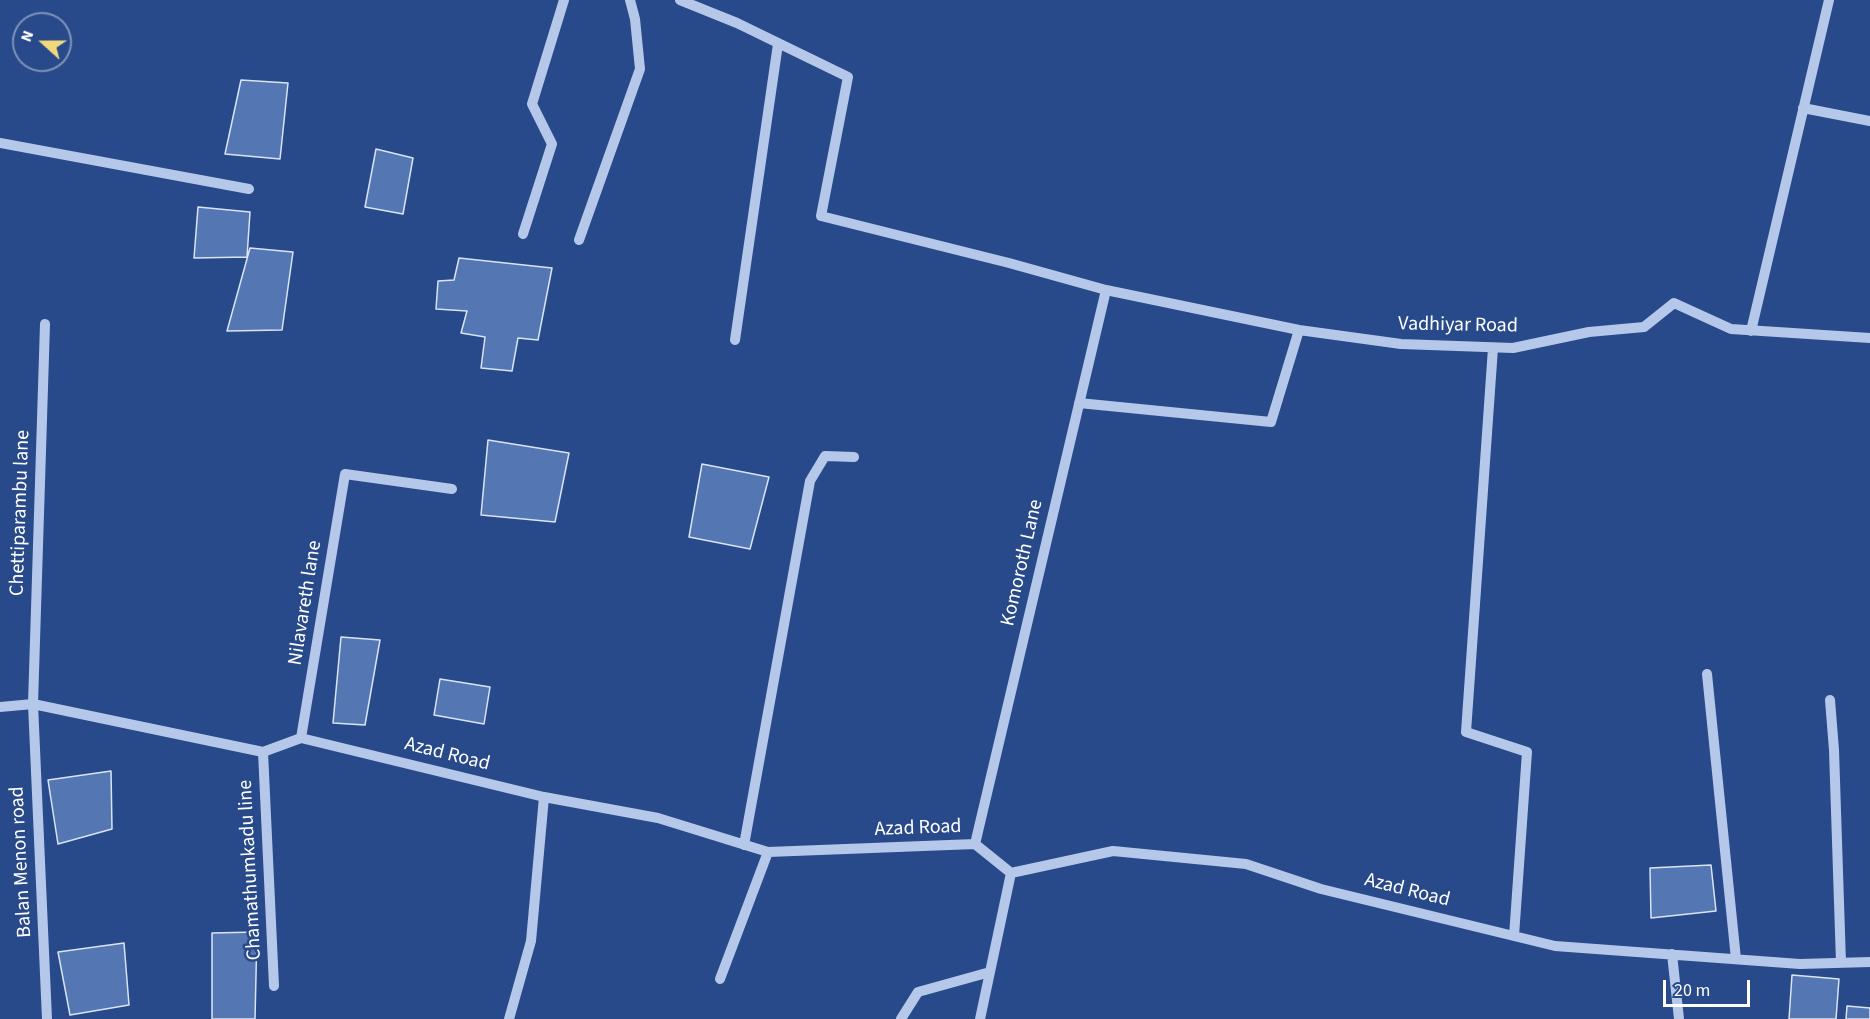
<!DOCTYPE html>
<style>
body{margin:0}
#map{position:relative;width:1870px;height:1019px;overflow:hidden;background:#284a8a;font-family:"Source Sans 3",sans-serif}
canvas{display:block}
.north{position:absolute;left:12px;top:12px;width:60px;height:60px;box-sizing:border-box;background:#284a8a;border:2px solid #7e92b9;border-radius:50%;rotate:291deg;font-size:16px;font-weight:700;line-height:24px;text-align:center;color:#fff}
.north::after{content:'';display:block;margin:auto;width:21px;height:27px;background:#f1d97b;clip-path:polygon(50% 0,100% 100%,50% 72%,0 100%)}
.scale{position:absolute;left:1663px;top:980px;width:87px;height:27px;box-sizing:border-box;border:3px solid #fff;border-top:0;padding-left:8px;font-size:18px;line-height:21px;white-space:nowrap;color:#fff;-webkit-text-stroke:4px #284a8a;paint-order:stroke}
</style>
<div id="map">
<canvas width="1870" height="1019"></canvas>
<div class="north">N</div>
<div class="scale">20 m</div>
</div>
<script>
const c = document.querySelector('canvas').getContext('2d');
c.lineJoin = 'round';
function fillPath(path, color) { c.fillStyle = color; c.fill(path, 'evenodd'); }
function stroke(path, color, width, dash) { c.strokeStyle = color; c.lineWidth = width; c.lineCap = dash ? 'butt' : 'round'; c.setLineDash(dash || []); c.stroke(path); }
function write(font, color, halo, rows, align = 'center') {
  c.font = font + ' "Source Sans 3",sans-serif'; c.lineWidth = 5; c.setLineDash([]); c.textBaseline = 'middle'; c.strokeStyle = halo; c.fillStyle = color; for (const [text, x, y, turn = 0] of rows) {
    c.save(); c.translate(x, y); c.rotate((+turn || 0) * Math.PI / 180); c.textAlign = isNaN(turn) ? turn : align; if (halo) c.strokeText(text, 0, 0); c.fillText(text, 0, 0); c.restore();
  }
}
const building = new Path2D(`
 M241,80L288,83L280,159L225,154Z
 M376,149L413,158L403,214L365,207Z
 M198,207L250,212L247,257L194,258Z
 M250,248L293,252L282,330L227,331Z
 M459,258L552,268L538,340L518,338L512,371L481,368L485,337L461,333L467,311L436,309L438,281L454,280Z
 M488,440L569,453L555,522L481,515Z
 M702,464L769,477L750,549L689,537Z
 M341,637L380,640L365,725L333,723Z
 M440,679L490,687L484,724L434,715Z
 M111,771L112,829L58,844L48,780Z
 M1711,865L1716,911L1651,918L1650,868Z
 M257,932L255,1019H212V933Z
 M124,943L129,1005L70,1015L58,952Z
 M1792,975L1839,979L1836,1019H1789Z
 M1847,1006L1870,1008V1019H1846Z`);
const minor = new Path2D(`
 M680,0L737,23L848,77L821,216L1009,263L1106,290L1299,330L1401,344L1513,348L1589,332L1644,327L1674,303L1731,329L1870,338
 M1803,108L1870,121
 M0,143L249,189
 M523,234L552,144L532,104L564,0
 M579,240L640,69L635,19L630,0
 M45,324L33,704L47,1019
 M1751,331L1829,0
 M735,340L778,44
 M1493,348L1466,732L1527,752L1514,936
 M1079,403L1271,422L1299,330
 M1707,674L1736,959
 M1830,700L1834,750L1841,963
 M0,707L33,704L263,752L301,738L544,797L658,818L768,852L975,844L1011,873L1113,851L1246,864L1321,889L1555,946L1800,964L1870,962
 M301,738L345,474L452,489
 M263,752L274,986
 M975,844L1106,290
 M744,845L810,481L825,456L854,457
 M1672,954L1679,1019
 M720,979L768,852
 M509,1019L531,941L544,797
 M901,1019L918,992L990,972L1011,873
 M980,1019L990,972`);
const streetNames = [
 ["Vadhiyar Road",1458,326,1],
 ["Chettiparambu lane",21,513,-88],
 ["Komoroth Lane",1023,563,-77],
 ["Nilavareth lane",306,603,-81],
 ["Azad Road",447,755,14],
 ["Azad Road",918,829,-2],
 ["Balan Menon road",22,862,-93],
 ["Chamathumkadu line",251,870,-93],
 ["Azad Road",1407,891,14]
];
fillPath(building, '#5476b2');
stroke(building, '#d9e4f7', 1.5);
stroke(minor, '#b5c8e9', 10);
write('20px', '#fff', '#284a8a', streetNames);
</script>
